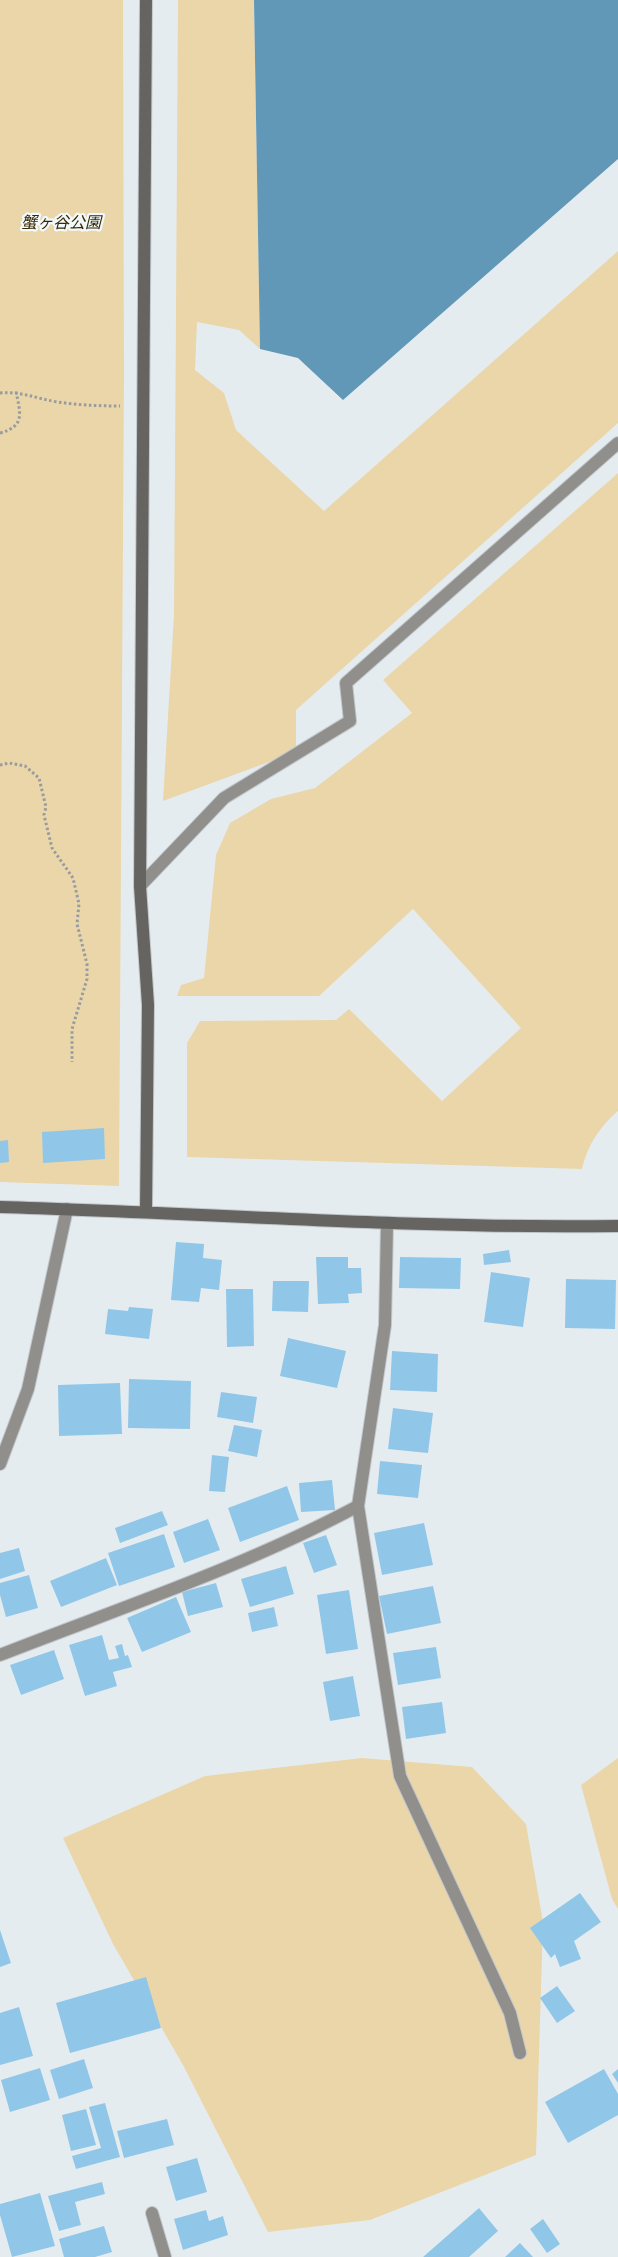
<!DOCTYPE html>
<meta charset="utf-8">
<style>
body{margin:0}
canvas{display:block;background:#e5ecf0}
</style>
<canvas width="618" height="2257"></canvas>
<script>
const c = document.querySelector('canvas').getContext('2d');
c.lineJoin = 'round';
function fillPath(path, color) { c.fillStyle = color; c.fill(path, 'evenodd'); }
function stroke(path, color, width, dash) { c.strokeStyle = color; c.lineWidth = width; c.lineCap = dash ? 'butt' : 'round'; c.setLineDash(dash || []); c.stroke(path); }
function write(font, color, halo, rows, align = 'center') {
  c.font = font + ' Literata,"Noto Sans JP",serif'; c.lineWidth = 4.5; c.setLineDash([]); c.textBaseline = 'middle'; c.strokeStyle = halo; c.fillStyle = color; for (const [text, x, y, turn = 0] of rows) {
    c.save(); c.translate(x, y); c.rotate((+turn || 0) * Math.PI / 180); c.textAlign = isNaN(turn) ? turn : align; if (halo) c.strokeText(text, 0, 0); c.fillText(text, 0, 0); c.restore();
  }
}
const green = new Path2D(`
 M0,0H123L124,375L119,1186L0,1182Z
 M178,0H254L260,349L239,330L197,322L195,370L224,393L236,430L324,511L618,251V423L296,710V752L163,801L174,615Z
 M618,473V1111C600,1126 587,1146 582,1169L187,1157V1043L200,1021L336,1020L349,1009L442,1101L521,1028L413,909L319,996H177L181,985L204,978L216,855L230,823L271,799L315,788L412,713L383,680Z
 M362,1758L472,1767L526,1824L543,1922L536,2155L370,2220L268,2232L183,2065L113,1944L63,1838L205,1776Z
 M618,1758V1909L612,1899L581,1785Z`);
const water = new Path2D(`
 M254,0H618V159L343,400L298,358L260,349Z`);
const building = new Path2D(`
 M104,1128L105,1159L43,1163L42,1132Z
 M8,1140L9,1162L0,1163V1141Z
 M176,1242L204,1244L203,1258L222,1260L219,1290L201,1288L199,1302L171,1300Z
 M509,1250L511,1262L484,1265L483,1254Z
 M316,1257H348V1268H361L362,1293L348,1294L349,1303L318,1304Z
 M400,1257L461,1258L460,1289L399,1288Z
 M491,1272L530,1278L523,1327L484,1322Z
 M566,1279L616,1280L615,1329L565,1328Z
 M273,1281H309L308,1312L272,1311Z
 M226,1289H253L254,1346L227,1347Z
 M129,1307L153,1309L149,1339L105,1334L108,1309L128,1311Z
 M288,1338L346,1351L337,1388L280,1376Z
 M392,1351L438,1354L437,1392L390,1390Z
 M129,1379L191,1381L190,1429L128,1428Z
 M120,1383L122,1434L59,1436L58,1385Z
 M221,1392L257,1397L253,1423L217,1417Z
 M393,1408L433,1413L428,1453L388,1449Z
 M234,1425L262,1430L257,1457L228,1451Z
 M212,1455L229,1457L225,1492L209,1491Z
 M380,1461L422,1465L418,1498L377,1494Z
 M332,1480L335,1510L301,1512L299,1483Z
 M287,1486L299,1520L240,1542L228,1508Z
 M162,1511L168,1525L120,1543L115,1528Z
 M208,1519L220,1550L184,1563L173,1532Z
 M424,1523L433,1565L382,1575L374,1533Z
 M164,1534L175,1567L119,1586L108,1553Z
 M326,1535L337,1565L314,1573L303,1543Z
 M19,1548L25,1571L0,1579V1553Z
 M106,1558L117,1585L61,1607L50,1581Z
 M286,1566L294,1594L250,1607L241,1579Z
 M29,1575L38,1608L6,1617L0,1595V1583Z
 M216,1583L223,1607L188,1616L182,1592Z
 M433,1586L441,1623L387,1634L379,1596Z
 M349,1590L358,1649L326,1654L317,1595Z
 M176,1597L191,1632L142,1652L127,1618Z
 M274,1607L278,1626L252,1632L248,1613Z
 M102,1635L109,1660L119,1658L115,1646L122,1644L125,1656L128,1655L132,1667L113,1672L117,1686L85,1696L69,1645Z
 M436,1647L441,1678L398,1685L393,1653Z
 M54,1650L64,1679L21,1695L10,1665Z
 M353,1676L360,1716L330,1721L323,1682Z
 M442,1702L446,1733L406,1739L402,1707Z
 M580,1893L601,1922L574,1941L581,1959L560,1967L555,1954L551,1958L530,1928Z
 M0,1930L11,1963L0,1967Z
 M146,1977L161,2028L70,2053L56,2003Z
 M557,1986L575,2011L557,2023L540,1998Z
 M19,2007L33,2056L0,2065V2013Z
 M84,2059L93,2088L59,2099L50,2070Z
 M40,2068L50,2100L10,2112L1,2080Z
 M604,2069L618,2094V2115L568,2143L545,2102Z
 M618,2069V2083L612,2074Z
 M105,2103L120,2157L76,2169L72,2156L101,2148L89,2107Z
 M86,2109L96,2145L71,2151L62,2115Z
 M167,2119L174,2145L124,2158L117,2131Z
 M197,2158L207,2192L176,2201L166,2167Z
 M102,2182L105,2194L75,2202L81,2225L59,2231L48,2196Z
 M40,2193L55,2246L12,2257L0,2215V2204Z
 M479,2208L498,2231L469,2257H423Z
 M206,2210L209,2221L223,2216L228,2235L183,2250L174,2219Z
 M543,2219L560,2244L547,2253L530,2229Z
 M104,2226L112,2252L95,2257H64L59,2239Z
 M520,2243L533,2257H505Z`);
const path = new Path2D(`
 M0,393C22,391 37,399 58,402C78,405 99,406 120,406
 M0,433C26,426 20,413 16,391
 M0,765L9,763L25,766L39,778L46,807L44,815L52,848L73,878L79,904L77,924L87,964V979L72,1029V1062`);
const lane = new Path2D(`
 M140,886L224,798L350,721L346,683L618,443
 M0,1464L28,1389L67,1209
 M0,1655C120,1608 244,1567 358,1506
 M152,2213L165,2257`);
const street = new Path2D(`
 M387,1224L385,1325L358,1506L400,1776L510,2013L520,2053`);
const secondary = new Path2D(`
 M146,0L140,886L148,1005L146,1211
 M0,1207C206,1213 412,1229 618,1226`);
const parkNames = [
 ["蟹ヶ谷公園",61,223]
];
fillPath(green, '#ebd6aa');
fillPath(water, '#6197b7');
fillPath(building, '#90c7e8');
stroke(lane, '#c1c7cb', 14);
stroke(street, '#c1c7cb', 14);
stroke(secondary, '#c1c7cb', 14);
stroke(path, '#979c9f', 3, [2.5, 2.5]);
stroke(lane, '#908f8c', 12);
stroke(street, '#908f8c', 12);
stroke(secondary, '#656460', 12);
write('italic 16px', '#392800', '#f2f9fd', parkNames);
</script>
